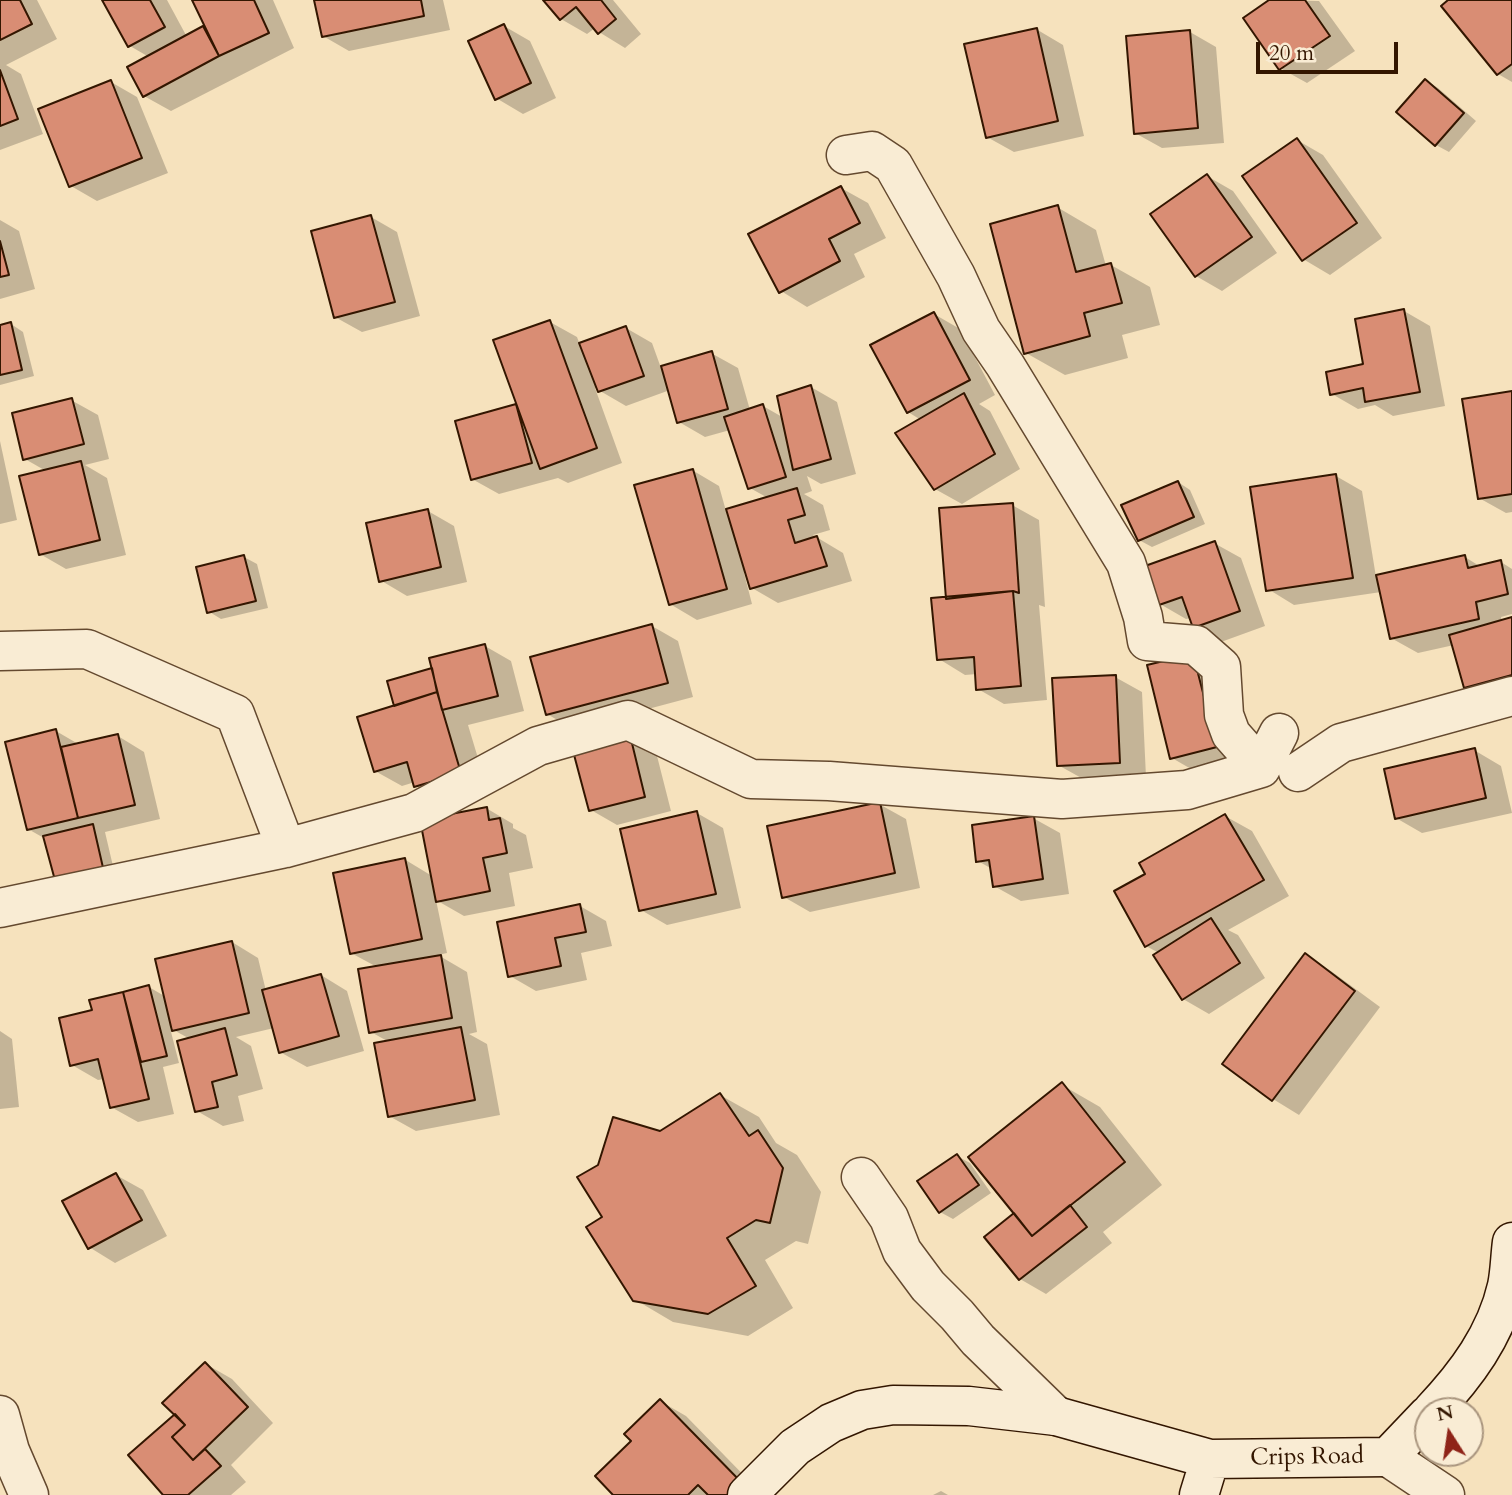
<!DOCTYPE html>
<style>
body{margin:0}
#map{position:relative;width:1512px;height:1495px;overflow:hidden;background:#f6e2bd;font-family:Cardo,serif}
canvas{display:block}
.north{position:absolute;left:1414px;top:1397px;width:70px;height:70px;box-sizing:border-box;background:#f9ecd4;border:2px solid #aa967f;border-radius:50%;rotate:348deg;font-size:19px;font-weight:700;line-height:28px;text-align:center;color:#331600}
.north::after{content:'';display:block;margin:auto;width:24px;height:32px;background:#8f2418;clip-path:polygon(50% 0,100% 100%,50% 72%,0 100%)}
.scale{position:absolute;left:1256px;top:42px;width:142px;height:32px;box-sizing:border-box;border:4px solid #331600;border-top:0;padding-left:9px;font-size:21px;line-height:24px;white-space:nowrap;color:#331600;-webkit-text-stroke:5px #f9ecd4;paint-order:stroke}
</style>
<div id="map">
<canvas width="1512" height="1495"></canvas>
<div class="north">N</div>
<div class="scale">20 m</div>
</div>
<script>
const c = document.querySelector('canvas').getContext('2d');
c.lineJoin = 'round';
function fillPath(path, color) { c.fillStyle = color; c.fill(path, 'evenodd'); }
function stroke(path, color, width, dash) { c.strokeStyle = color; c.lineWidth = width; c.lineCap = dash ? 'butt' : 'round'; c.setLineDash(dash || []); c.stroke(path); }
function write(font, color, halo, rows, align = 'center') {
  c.font = font + ' Cardo,serif'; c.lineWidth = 7; c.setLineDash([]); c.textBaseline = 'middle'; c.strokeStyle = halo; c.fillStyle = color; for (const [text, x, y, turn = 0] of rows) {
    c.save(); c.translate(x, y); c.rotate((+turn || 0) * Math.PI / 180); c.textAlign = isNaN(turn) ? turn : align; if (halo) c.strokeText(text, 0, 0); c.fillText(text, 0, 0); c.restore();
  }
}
const shadow = new Path2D(`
 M0,0H37L57,39L6,65L21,74L43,134L0,150Z
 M104,0H167L187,37L205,27L194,0H273L294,48L171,111L144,96L149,57L130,46Z
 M315,0H443L450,30L349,51L323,36Z
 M546,0H613L641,34L625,48L599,32L595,28L587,34L561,19Z
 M1272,0L1319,1L1355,51L1307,83L1280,68Z
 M1451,0H1512V82L1498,74Z
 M504,26L530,41L556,98L523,114L496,98Z
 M1036,29L1063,45L1084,136L1014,152L987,137Z
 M1190,32L1216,47L1224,143L1162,148L1135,133Z
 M1426,81L1438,88L1476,121L1449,152L1436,145Z
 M111,82L137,97L168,173L97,201L71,186Z
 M1297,140L1323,155L1382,238L1330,275L1303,259Z
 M1207,176L1233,191L1277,253L1222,291L1196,276Z
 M841,188L868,203L886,238L854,254L865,277L807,307L781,291Z
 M1057,207L1096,230L1106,266L1111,265L1150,287L1160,325L1122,335L1128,358L1065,375L1026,353Z
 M371,217L397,232L420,316L362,332L335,317Z
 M0,220L19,231L35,289L0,299Z
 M1404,311L1430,326L1445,406L1393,416L1375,405L1358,409L1332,394L1365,365Z
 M934,314L960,329L995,395L979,404L990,411L1020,469L962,504L935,489L921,420L908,412Z
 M550,322L577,337L580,345L626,328L652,343L661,368L711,353L738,368L750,410L763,406L784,418L811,387L837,402L856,474L821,484L807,476L812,491L804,494L823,505L830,530L813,535L843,553L852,581L778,603L752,588L747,572L744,573L752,604L697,620L670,604L692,470L719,486L726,511L768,498L750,488L730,430L705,437L679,422L670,390L626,406L595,388L622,463L568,483L558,478L499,494L472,479L457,422L519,406Z
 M11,324L23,332L34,376L0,385V327Z
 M1512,392V512L1506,513L1479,498Z
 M71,400L98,415L109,459L85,465L107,478L126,555L66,569L40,554L46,471L25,459Z
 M0,441L17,520L0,524Z
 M1336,476L1362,491L1376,577L1465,557L1481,567L1501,562L1512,569V614L1501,617L1502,622L1512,619V697L1492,702L1466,687L1454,645L1418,653L1391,638L1381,592L1294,605L1268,589Z
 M1178,482L1190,490L1205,524L1152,547L1139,540Z
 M1012,505L1039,520L1045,607L1039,605L1047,700L1004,704L978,689L977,674L965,675L939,659L948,599Z
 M428,511L454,526L467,582L407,596L380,580Z
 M1214,543L1241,558L1265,626L1221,642L1194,626L1191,618L1186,619L1160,604Z
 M244,557L257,564L268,608L221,619L208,611Z
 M652,626L678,641L693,697L573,729L547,714Z
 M485,646L511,661L524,711L468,725L487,788L442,801L416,786L415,782L402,786L375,771L396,707L433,669Z
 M1149,667L1219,671L1242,762L1198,773L1172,758Z
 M1115,677L1142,692L1146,777L1085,780L1058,765Z
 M56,731L80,745L118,736L144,752L160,819L105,832L116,879L28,829Z
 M630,737L656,752L671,811L617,825L591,810Z
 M1474,750L1501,766L1512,813L1422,833L1396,818Z
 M879,804L906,819L920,888L810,912L784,897Z
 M486,808L513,824V828L526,835L533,868L509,873L515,906L464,916L436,900L447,953L438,955L467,972L477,1032L469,1034L487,1044L500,1115L416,1131L389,1116V1042L371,1032L377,967L351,953L404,859L432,876Z
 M697,813L723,828L741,908L667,925L641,910Z
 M1225,816L1252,831L1289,896L1228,930L1238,935L1265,978L1209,1014L1183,999L1159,953L1146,946L1148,874Z
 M1033,818L1060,833L1069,894L1021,901L994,886L992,869L978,861Z
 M580,906L606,921L612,946L581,953L587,980L536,991L510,976Z
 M232,942L258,958L266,991L321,975L347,991L364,1051L307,1067L280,1052L274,1028L236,1037L251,1046L263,1089L238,1096L244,1121L223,1126L197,1111L190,1039L170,1028L179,1063L163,1067L174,1114L138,1122L111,1107L104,1079L98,1080L72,1065L94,1012L91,1001L149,987L166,997Z
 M1305,956L1331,971L1380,1007L1299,1115L1273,1099Z
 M0,1031L12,1039L19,1107L0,1109Z
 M1062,1085L1100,1107L1162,1185L1103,1232L1112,1243L1046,1294L1020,1279L1016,1213ZM1076,1199L1078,1201L1043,1229Z
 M720,1095L759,1117L776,1143L797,1155L821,1192L808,1244L796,1241L765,1260L793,1308L748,1336L673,1322L634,1299L604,1218L661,1133Z
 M957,1156L970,1163L991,1193L953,1219L940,1212Z
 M116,1175L143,1190L167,1236L115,1263L89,1247Z
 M206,1364L232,1379L273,1423L231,1465L246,1482L231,1495H165L177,1414Z
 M660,1401L686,1416L763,1495H616L634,1441Z
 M941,1491L948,1495H933Z`);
const building = new Path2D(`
 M0,0H20L32,24L0,40Z
 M102,0H150L165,27L128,47Z
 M192,0H254L269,33L219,56Z
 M314,0H421L424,16L322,37Z
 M543,0H601L616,19L598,34L576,7L560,20Z
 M1269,0H1305L1330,36L1279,70L1243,18Z
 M1448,0H1512V64L1497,75L1441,6Z
 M504,24L531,83L495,100L468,41Z
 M203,26L219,56L143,97L127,67Z
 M1037,28L1058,121L986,138L964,44Z
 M1190,30L1198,128L1134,134L1126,36Z
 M0,70L18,119L0,126Z
 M1425,79L1464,113L1435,146L1396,112Z
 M111,80L142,158L69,187L38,109Z
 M1297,138L1357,223L1302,261L1242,176Z
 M1207,174L1252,237L1195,277L1150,214Z
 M841,186L860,223L829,239L840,261L779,293L748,234Z
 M1058,205L1076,272L1111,263L1122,303L1084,313L1090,336L1024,354L990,224Z
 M371,215L395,302L334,318L311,231Z
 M0,241L9,275L0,277Z
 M1404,309L1420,392L1365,402L1363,388L1330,395L1326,372L1363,364L1355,319Z
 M934,312L970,380L907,413L870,345Z
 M550,320L597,448L540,469L493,340Z
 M11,322L22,370L0,375V325Z
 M626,326L644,376L598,392L579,343Z
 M712,351L728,409L677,423L661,366Z
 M811,385L831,459L793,470L777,396Z
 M1512,391V494L1478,499L1462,399Z
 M964,393L995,454L934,490L895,433Z
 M72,398L84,444L23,460L12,413Z
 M516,404L532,463L471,480L455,421Z
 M763,404L786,477L748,489L724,417Z
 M81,461L100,540L39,555L19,476Z
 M693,469L727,589L669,605L634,485Z
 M1336,474L1353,578L1266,591L1250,487Z
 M1178,481L1194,517L1138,541L1121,505Z
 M797,488L805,515L788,520L795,543L817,536L827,566L750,589L726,509Z
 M1013,503L1019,593L1013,591L946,599L939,508Z
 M428,509L441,567L379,582L366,523Z
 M1215,541L1240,611L1193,628L1182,597L1159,605L1145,566Z
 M244,555L256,601L207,613L196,567Z
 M1465,555L1468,568L1501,560L1508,594L1476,602L1479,619L1390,639L1376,575Z
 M1013,591L1021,686L976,690L974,657L937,660L931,598Z
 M1512,617V675L1464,688L1449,635Z
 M652,624L668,683L546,715L530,657Z
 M485,644L498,696L442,710L429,658Z
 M1193,654L1217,747L1170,759L1147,665Z
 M432,668L437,692L394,706L387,681Z
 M1116,675L1120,763L1057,766L1052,678Z
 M437,692L461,773L414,787L407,762L374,772L357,717Z
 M56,729L78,818L27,830L5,742Z
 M118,734L135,805L78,818L61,747Z
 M630,735L645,797L589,811L573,751Z
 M1475,748L1486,798L1395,819L1384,769Z
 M880,802L895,873L782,898L767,826Z
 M487,807L489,820L500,818L507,853L483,858L490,891L436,902L420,820Z
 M697,811L716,894L639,911L620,829Z
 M1225,814L1264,880L1145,947L1114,891L1145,874L1139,863Z
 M1034,816L1043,879L993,887L989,860L976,862L972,825Z
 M93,824L104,872L56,884L43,836Z
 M405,858L422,939L350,954L333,873Z
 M580,904L586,932L555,938L561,966L508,977L497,922Z
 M1211,918L1240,963L1182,1000L1153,955Z
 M232,941L249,1013L172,1031L155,959Z
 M1305,953L1355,991L1272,1101L1222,1064Z
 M441,955L452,1018L369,1033L358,969Z
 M321,974L339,1036L279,1053L262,990Z
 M149,985L167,1056L141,1062L123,992Z
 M123,992L149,1099L110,1108L98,1059L70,1066L59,1018L92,1010L89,1000Z
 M461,1027L475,1100L388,1117L374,1043Z
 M225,1028L237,1075L212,1082L218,1107L195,1112L177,1041Z
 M1062,1082L1125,1162L1032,1236L968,1157Z
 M720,1093L749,1136L758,1130L783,1168L770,1223L756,1220L727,1238L756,1286L708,1314L633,1301L586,1227L602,1217L577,1177L598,1165L613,1117L660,1131Z
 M957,1154L979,1185L939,1213L917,1181Z
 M116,1173L142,1220L88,1249L62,1201Z
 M1070,1205L1087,1227L1019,1280L984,1237L1014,1213L1032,1236Z
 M205,1362L248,1407L193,1460L172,1437L185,1425L162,1403Z
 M660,1399L745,1486L735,1495H708L698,1485L688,1495H613L595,1476L631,1441L624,1434Z
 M175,1414L185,1425L172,1437L193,1460L205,1449L221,1466L188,1495H163L128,1455Z`);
const street = new Path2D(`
 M846,155L872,151L893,165L956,276L981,330L1005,365L1126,563L1143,617L1147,641L1196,645L1221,667L1224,715L1231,734L1261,768
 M0,651L87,649L235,714L286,848
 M1298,772L1341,743L1512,696
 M0,908L286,848L414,813L538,746L628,720L751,779L829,781L1062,799L1187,790L1261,768L1279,733
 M861,1177L889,1218L902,1251L928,1286L957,1315L978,1340L1056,1416
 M0,1415L10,1451L29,1495
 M1388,1457L1445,1495`);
const secondary = new Path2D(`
 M1432,1411C1466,1375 1496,1335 1507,1286C1510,1272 1510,1257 1512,1242
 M747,1495L795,1447L831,1423L862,1410L893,1405L969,1406L1056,1416L1210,1459L1388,1457L1428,1415
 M1199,1495L1210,1459`);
const streetNames = [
 ["Crips Road",1307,1458,-1]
];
fillPath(shadow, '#0003');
fillPath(building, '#d98d74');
stroke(building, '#331600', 2);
stroke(street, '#64492f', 41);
stroke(secondary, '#331600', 41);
stroke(street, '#f9ecd4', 38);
stroke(secondary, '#f9ecd4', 38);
write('24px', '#331600', '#f9ecd4', streetNames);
</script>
